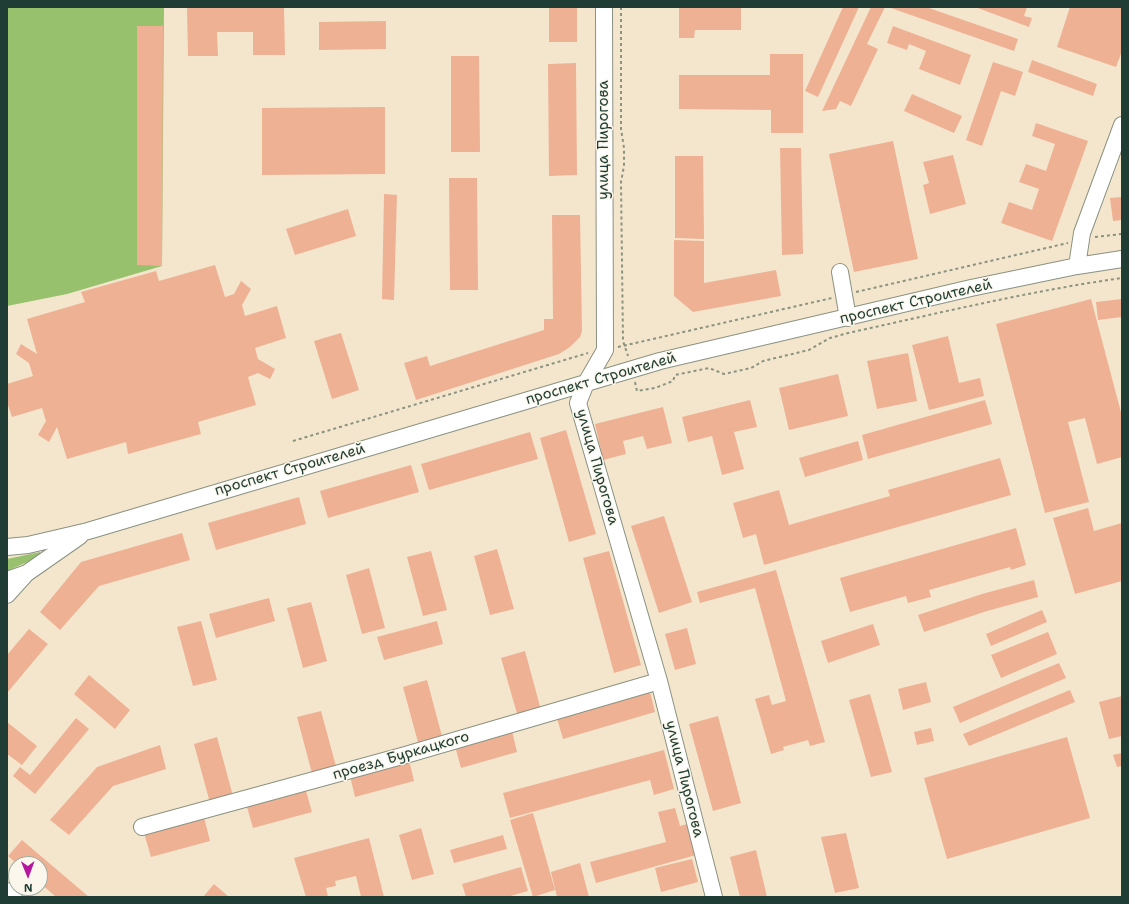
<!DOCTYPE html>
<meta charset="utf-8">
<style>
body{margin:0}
#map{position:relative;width:1129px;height:904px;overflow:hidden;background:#f4e6cd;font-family:"Shantell Sans",sans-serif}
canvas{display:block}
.frame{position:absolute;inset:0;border:8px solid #1f3d34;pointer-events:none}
.north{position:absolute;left:8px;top:856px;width:40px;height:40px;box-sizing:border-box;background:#fbf7ec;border:1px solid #a3ada2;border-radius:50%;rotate:179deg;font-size:11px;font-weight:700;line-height:16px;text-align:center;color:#1f3d34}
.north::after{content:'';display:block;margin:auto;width:14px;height:18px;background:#b5179e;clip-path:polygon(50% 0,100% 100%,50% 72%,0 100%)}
</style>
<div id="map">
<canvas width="1129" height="904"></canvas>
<div class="frame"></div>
<div class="north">N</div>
</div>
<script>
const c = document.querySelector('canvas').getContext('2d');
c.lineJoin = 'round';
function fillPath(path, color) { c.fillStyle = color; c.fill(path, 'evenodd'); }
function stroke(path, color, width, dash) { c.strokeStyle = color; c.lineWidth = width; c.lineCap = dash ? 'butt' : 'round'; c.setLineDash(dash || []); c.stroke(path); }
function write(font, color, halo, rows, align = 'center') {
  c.font = font + ' "Shantell Sans",sans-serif'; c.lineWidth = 3; c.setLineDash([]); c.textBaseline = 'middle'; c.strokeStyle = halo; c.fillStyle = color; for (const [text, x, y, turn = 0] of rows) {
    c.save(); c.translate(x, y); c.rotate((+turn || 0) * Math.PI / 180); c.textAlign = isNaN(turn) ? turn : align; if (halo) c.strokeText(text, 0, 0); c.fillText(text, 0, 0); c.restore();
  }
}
const green = new Path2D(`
 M7,7H164L162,266L67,294L7,306Z
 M40,552L41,555L38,557L7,571V559Z`);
const building = new Path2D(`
 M187,7H284L285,55H253V32H217L218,56H188Z
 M549,7H577V42H549Z
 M679,7H741V30H695L694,38H679Z
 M843,7H859L818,97L805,91Z
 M871,7H885L867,44L878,49L851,106L840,101L836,109L822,111Z
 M888,7H926L1018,39L1014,51Z
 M975,7H1027L1024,16L1032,18L1029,27Z
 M1070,7H1122V51L1116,67L1057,47Z
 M386,21V49L319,50V22Z
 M137,26H163L162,266L137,265Z
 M893,26L971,55L960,85L919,69L926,51L909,44L907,50L887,43Z
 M770,54H803V133H771V110L679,109V75H770Z
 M451,56H479L480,152H451Z
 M1032,60L1097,84L1093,96L1028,72Z
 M993,62L1023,72L1015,96L1001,91L982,146L966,140Z
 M576,63L577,175L549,176L548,64Z
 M912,94L962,116L954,133L904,111Z
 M385,107V174L262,175V108Z
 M1036,123L1088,141L1052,241L1001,223L1009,202L1032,210L1039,189L1019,182L1026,164L1046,171L1055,144L1032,136Z
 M893,141L918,259L854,272L829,154Z
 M780,148H801L803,254L782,255Z
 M953,155L966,204L930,214L923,185L929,183L923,162Z
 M675,156H703L704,239L675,238Z
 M449,178H477L478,290H450Z
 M384,194L397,195L394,300L382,299Z
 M1122,197V220L1113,221L1110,198Z
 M348,209L356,236L295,255L286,229Z
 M552,215H580L582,331L580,337L570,347L559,354L416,400L404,363L427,356L430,366L544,330V319H553Z
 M674,240L704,241V283L776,270L781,296L693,312L674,296Z
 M215,265L225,297L234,294L241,281L251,289L242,305L245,316L277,306L286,338L255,348L258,359L275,369L270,379L258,373L248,377L256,405L198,422L201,434L128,454L126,442L67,459L57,427L49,442L38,435L46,421L42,408L12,417L7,402V384L33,376L29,363L16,354L21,344L37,354L27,319L85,302L81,292L156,271L159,281Z
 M1091,299L1122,416V457L1097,464L1085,418L1068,422L1089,502L1045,513L996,324Z
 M1122,299V317L1098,320L1096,302Z
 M341,333L359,390L332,399L314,341Z
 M948,336L959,383L980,378L984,396L929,410L912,345Z
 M908,353L917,401L877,409L867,361Z
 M838,374L848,416L789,430L779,388Z
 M750,400L757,427L734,432L744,469L722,475L712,436L688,442L682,417Z
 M985,400L992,424L868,459L862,435Z
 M663,407L672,443L647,449L643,436L623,441L626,454L603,460L595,424Z
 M566,430L596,534L569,542L540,438Z
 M530,432L538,459L429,490L421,464Z
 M858,441L863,460L805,477L799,458Z
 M1000,458L1011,495L764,565L756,534L743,538L733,503L779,490L789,525L890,496L888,490Z
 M411,465L419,492L328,518L320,491Z
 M299,497L306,524L216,550L208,523Z
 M1088,508L1094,531L1122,523V581L1075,594L1053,518Z
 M664,516L692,602L659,613L631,526Z
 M1016,528L1026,565L1011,570L1010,567L929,590L931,597L908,603L906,596L850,612L840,578Z
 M182,533L190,560L99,586L60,630L40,612L81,562Z
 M497,549L514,609L490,615L474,556Z
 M431,551L447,610L423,616L407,557Z
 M609,551L641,665L614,673L583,558Z
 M369,568L385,628L362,634L346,575Z
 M776,570L825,742L810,746L808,740L783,747L784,750L771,754L755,699L769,695L772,705L786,701L755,588L700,603L697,592Z
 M1034,580L1038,597L987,611L924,632L918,615L982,594Z
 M269,598L275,621L216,638L209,614Z
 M311,602L327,661L303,668L287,608Z
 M1042,610L1047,622L991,646L986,634Z
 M201,621L217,680L193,686L177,627Z
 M437,621L443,644L384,660L377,637Z
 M873,624L880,645L828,663L821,641Z
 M687,628L696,664L675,670L665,634Z
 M29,629L48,644L7,693V655Z
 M1048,632L1057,654L1001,678L991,655Z
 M525,651L541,710L518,717L501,658Z
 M1059,663L1066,678L960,723L953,707Z
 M89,675L130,710L115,729L74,694Z
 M427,680L443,740L419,746L403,687Z
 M926,682L931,702L903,710L898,689Z
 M649,688L655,712L563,739L556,715Z
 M1070,690L1075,702L969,746L963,734Z
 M870,694L892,772L871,777L849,700Z
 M1122,696V736L1109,739L1099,702Z
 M321,711L337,770L313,777L297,717Z
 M718,716L741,803L713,811L689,724Z
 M76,718L89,729L35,794L13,776L20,767L30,775Z
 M7,722L37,746L22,765L7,754Z
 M931,728L934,741L917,745L914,732Z
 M512,731L517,752L461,768L455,746Z
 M217,737L233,796L210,803L194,744Z
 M1067,737L1090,818L947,859L924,778Z
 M160,745L166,769L113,786L69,835L50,820L97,767Z
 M664,750L674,789L654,795L650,780L510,818L503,793Z
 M1122,753V766L1117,767L1113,755Z
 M409,760L414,781L355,797L350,776Z
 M306,791L312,812L253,828L247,807Z
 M675,808L680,826L687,824L696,855L596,883L590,862L666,842L658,812Z
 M533,813L555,890L533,897L510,820Z
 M204,817L210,841L151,857L144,833Z
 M421,828L434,874L412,880L399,835Z
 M846,833L859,888L835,893L821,837Z
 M503,835L507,849L454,863L450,850Z
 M369,838L384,897H361L356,876L335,881L336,886L326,888L328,897H306L294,858Z
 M22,840L89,897H56L40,883V864H17L8,856Z
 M756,850L767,897H740L730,857Z
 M692,859L698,882L661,892L655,868Z
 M580,863L589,897H557L551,872Z
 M521,867L528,891L507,897H466L462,884Z
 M214,884L229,897H203Z`);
const path = new Path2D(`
 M621,7V129L624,148V166L621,182L623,341L628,356
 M1095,237L1122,234
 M856,292L1068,243
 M618,347L832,298
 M635,382L637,391L655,388L673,381L675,375L709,368L724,374L751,368L763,361L809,350L830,338L848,333C939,313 1030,291 1122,278
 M293,441L588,353`);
const minor = new Path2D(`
 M604,7L605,350L586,383L578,403L659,681L714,897
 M1077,266L1082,233L1122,125
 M840,272L848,318
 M7,547L28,545L88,531L660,361L971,288L1077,266L1122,259
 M7,580L27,573L80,536
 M7,595L26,574
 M142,827L402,756L659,681
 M7,891L14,897`);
const streetNames = [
 ["улица Пирогова",604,140,-90],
 ["проспект Строителей",916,302,-13],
 ["проспект Строителей",601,379,-16],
 ["улица Пирогова",597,467,74],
 ["проспект Строителей",290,470,-16],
 ["проезд Буркацкого",401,756,-16],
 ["улица Пирогова",684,779,76]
];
fillPath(green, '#97c16d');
fillPath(building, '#eeb194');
stroke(minor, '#8a9280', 18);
stroke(path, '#8a9280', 2, [3, 3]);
stroke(minor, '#fff', 16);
write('15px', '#1f3d34', '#fbf7ec', streetNames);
</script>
